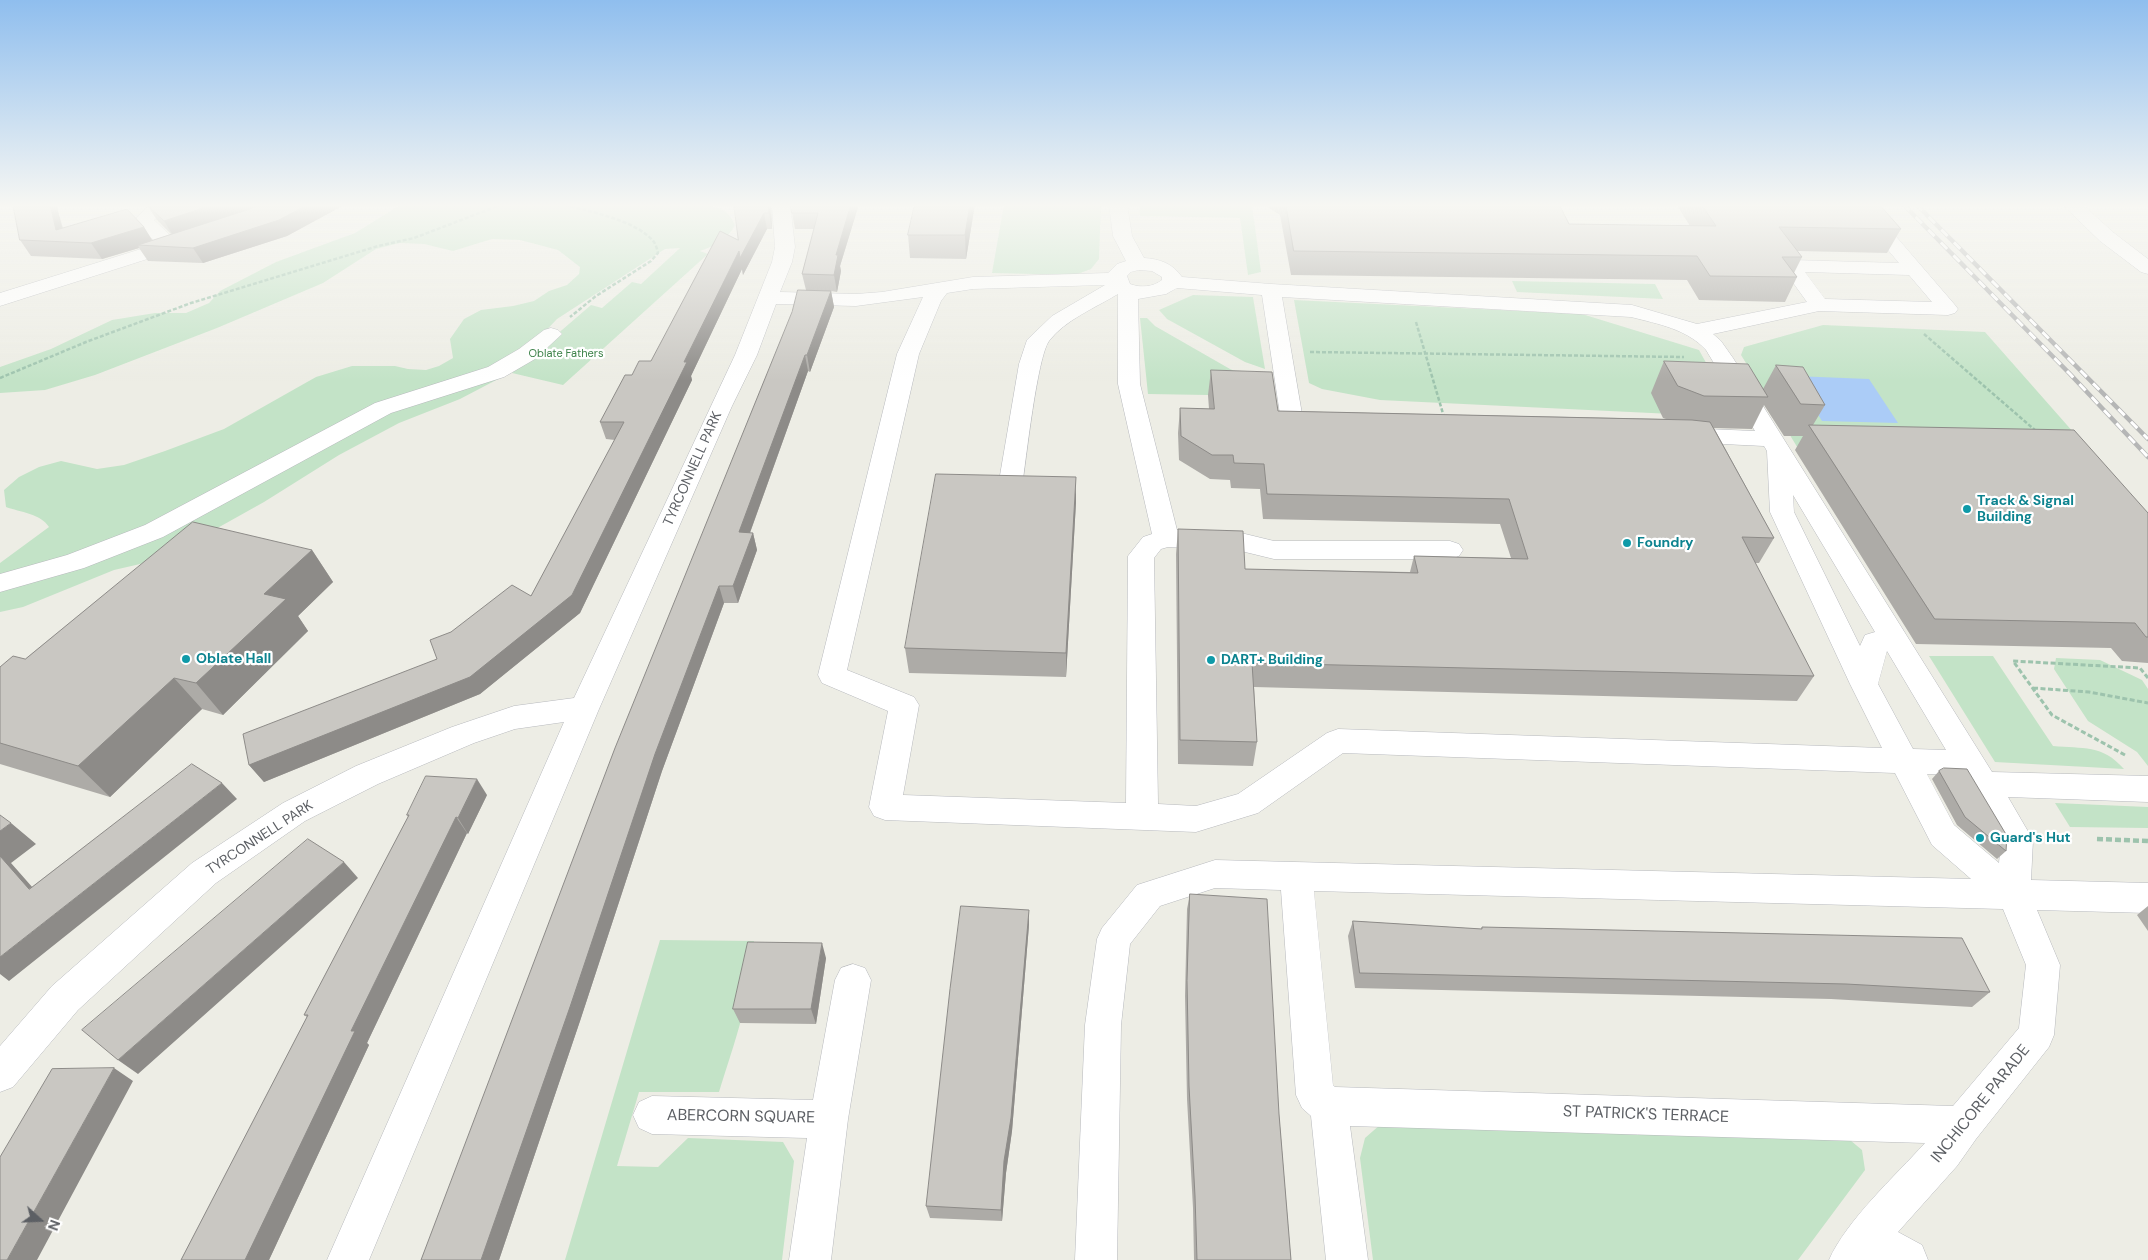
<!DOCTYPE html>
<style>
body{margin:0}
#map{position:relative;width:2148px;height:1260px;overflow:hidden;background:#edede5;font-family:"DM Sans",sans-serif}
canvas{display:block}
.north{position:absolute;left:15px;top:1195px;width:50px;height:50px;-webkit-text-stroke:4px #fff;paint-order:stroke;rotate:110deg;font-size:14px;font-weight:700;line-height:20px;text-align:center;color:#5c5f64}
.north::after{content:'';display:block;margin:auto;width:18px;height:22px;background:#5c5f64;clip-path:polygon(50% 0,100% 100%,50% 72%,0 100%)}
</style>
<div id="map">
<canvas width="2148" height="1260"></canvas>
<div class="north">N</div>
</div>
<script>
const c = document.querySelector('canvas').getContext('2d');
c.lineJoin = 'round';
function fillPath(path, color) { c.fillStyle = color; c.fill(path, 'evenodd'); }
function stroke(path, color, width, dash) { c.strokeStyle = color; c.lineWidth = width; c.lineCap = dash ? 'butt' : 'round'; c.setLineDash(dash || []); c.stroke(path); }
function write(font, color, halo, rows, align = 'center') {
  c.font = font + ' "DM Sans",sans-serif'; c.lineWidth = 4.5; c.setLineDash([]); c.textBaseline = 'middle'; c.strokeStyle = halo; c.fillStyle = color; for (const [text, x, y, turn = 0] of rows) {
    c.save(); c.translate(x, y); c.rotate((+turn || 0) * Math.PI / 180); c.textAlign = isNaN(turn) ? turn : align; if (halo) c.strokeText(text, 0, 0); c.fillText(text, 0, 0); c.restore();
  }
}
const green = new Path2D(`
 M402,204H697C715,207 727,206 735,225C728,239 715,246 700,251L708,254L563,385L512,373L591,305L602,308L632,282L641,284L680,248L665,249L557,319L502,377L460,399L399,423L339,455L264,502L162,559L114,570L23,607L0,612V563L49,527C41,514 20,512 6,507L4,490L19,477L39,467L61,461L97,469L124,465L165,451L224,429L316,377L352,366H395L408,369L426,370L439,366L453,358L450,339L464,319L481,310L513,306L534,301L549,291L567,285L579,274L580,267L558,250L520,240L492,239L453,251L424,244L400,243L376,249L323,283L217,328L95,375L45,390L0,393V367L51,349L112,320L155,313H186L209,303L220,291L276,262L355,233Z
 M1004,204H1101L1099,259L1091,269L1075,275L992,273Z
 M1139,204H1252L1261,272L1248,275L1240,218L1140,216Z
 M1512,281L1655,284L1663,299L1517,292Z
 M1193,295L1253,297L1265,369L1245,362L1167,319L1159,310Z
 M1294,300L1582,314L1699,350L1725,397L1672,414L1380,400L1322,389L1309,383Z
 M1140,318H1147L1155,326L1230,369L1264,383L1208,395L1148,394Z
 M1823,325L1985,332L2148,517L1799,450L1741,355L1744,347Z
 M1929,656H1993L2053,746C2083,749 2102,744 2124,769L1995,762Z
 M2056,658L2100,660L2142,680L2148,689V766L2137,752L2088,721L2054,669Z
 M2055,803L2148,807V828L2070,827Z
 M660,940L754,941C753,992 734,1044 719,1092H639L617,1166L658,1167L688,1138L783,1142L794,1161L782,1260H565Z
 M1381,1124L1844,1135L1862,1150L1865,1170L1798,1260H1373L1360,1158L1365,1138Z`);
const water = new Path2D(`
 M1794,376L1869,379L1898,423L1822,421Z`);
const pathFar2 = new Path2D(`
 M559,204C585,210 637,220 654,242C656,245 657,249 658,253L651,261L596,296L570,317
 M1416,322L1444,417
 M1924,334L2036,431
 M1310,352L1684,357
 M0,378L86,342L191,303L378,246L414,238L503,204`);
const pathFar1 = new Path2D(`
 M2033,688L2089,692L2148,703
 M2125,755L2052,715L2013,661L2140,668L2148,678`);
const path = new Path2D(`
 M2097,839L2148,841`);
const minor = new Path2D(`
 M150,204H173L154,220L173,238L185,239L188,243L185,247L0,306V293L157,244L135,220Z
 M772,204H790L795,247L792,262L780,292L856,294L882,292L973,277L1108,273L1117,264L1126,261L1113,236L1109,204H1127L1132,236L1144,258C1160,259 1172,263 1182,277L1271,284L1632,305L1697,324L1807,302L1781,266L1784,262L1791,260L1899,263L1849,204H1868L1955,305L1958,309L1955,313L1948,315L1819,311L1713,334L1721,341L1733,358L1992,772L2148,776V802L2008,797L2033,840L2031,880L2148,883V913L2037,910L2060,965L2054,1035L2049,1047L1976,1139L1957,1166L1898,1232L1922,1245L1928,1260H1829C1846,1221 1895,1176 1925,1143L1350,1126L1368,1260H1326L1311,1116L1302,1108L1296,1095L1281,890L1215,888L1160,906L1130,944L1121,1025L1117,1260H1075L1085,1025L1097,939L1102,928L1137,885L1215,860L1971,879L1932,845L1895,773L1343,753L1258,813L1196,832L885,820L874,816L869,807L888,711L822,683L818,675L897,354L923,297L856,306L776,304L757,355L732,406L599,709L369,1260H327L564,722L515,729L474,743L378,784L305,821L216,883L78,1010L13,1087L0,1092V1046L52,986L192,863L283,803L356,766L452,727L514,706L574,698L735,355L772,262L775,247ZM1139,270L1152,271L1162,277V280C1153,287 1141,288 1130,284L1127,276L1131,272ZM1805,272L1909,275L1932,302L1825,299ZM1105,285L1052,316L1027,340L1019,364L998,487L1001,493L1010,495L1019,493L1022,487C1026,461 1037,358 1049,341C1065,320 1095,308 1118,294V384L1152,534L1143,537L1128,556L1126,803L903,795L919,705L914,697L847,670L919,354L941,301L947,293L973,289ZM1177,288L1262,295L1281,421L1284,426C1298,429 1315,429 1329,426L1332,421L1329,416L1302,414L1282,297L1631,317C1658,324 1687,329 1706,350L1755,431L1682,428L1674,430L1670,435L1674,440L1682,442L1764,446L1767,451L1770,512L1850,684L1882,748L1338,729L1327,733L1238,794L1196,806L1158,804L1154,558L1161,549L1168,547L1241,551L1274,559H1450L1459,556L1463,550L1459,544L1450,541H1274L1241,533L1177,530L1140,384L1138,299L1166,294ZM1793,495L1875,632L1865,635L1860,646L1794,512ZM1887,651L1946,750L1913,749L1878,684ZM1927,774L1961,775L2001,842L1999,863L1954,825ZM1314,891L2003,909L2026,965L2019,1028L1953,1106L1335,1087L1333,1085Z
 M2062,204H2082L2114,233L2148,259V274L2141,272L2100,241Z
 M551,328L558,330L562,334L535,359L504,377L391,413L163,537L84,568L0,592V574L67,555L145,525L375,403L488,367L519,349L544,330Z
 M853,964L865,968L871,980L848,1119L831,1260H789L807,1138L652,1134L639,1128L633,1115L639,1102L652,1096L813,1100L835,980L841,968Z`);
const rail = new Path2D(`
 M1903,204L2070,374L2148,457
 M1916,204L2148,439`);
const wall = new Path2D(`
 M13,204H56L63,228L144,227L152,241L171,234L157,220L147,205L148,204H346L287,236L203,263L148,261L139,248L102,259L31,256L20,240Z
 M771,204L772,229H767L743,275L742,269L691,376L692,380L580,613L480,694L264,782L249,765L437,659L531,596L615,440L606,439L600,422L632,375L651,361L738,240Z
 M859,204L840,266L841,271L837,292L831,291L834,307L810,372L808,371L750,533H753L757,550L738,603H724L662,771L580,1021L499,1260H421L806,290L802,274L814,229H795L792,213Z
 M975,204L966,259L910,258L908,235Z
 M1268,204H1559L1569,224L1690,226L1676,204H1879L1901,229L1887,253L1797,251L1802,257L1794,273L1797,277L1785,302L1699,300L1687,280L1291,275L1280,215L1269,208Z
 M1664,361L1763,389L1776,365L1825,405L1813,425L2148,513V663L2122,661L2111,648L1916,644L1795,450L1803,436H1784L1764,405L1752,429L1714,428L1774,538L1759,563H1755L1814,676L1797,701L1254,687L1257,742L1253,766L1178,764L1176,554L1178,529L1245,569L1410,572L1414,556L1511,558L1500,524L1263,519L1260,489L1231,488L1230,480L1210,479L1179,460L1178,433L1180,408L1209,409L1208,395L1211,370L1278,411L1666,419L1663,418L1651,393Z
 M1076,502L1066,677L909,673L905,648Z
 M312,550L333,582L298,616L308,631L223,715L202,709L110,797L0,764V667L25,659Z
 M1939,771L2006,851L1997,859L1957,825L1932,779Z
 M487,795L468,834L467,833L367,1043L369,1045L269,1260H181L307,1017L304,1015L408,817L407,815Z
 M1190,894L1279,1114L1291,1260H1194L1193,1208L1187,1099L1185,996L1187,909Z
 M2148,906V931L2137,915Z
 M1353,921L1481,929L1482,927L1990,992L1972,1007L1831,999L1355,988L1348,936Z
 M1029,925L1012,1131L1006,1173L1002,1221L930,1218L926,1206Z
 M826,958L816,1024L740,1023L733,1009Z`);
const shadedWall = new Path2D(`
 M50,204H56L66,242L56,230Z
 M215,204H262L243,213L174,237L164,221Z
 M309,204H346L287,236L203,263L193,248Z
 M768,204H771L772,229L769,213Z
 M851,204H859L840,266L841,271L837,292L834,275L836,255Z
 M970,204H975L966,259L965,235Z
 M764,213L767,229L743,275L742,269L691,376L692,380L580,613L480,694L264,782L249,765L572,595L684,362L739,251Z
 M144,227L154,243L138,245L139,248L102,259L91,243Z
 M831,291L834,307L810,372L807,355Z
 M805,355L808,371L744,549L739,532Z
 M1076,477V502L1066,677V653Z
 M753,533L757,550L738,603L733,586Z
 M312,550L333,582L298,616L308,631L223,715L196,683L264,594Z
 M719,586L724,603L662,771L580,1021L499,1260H481L655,754Z
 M174,678L202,709L110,797L78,766Z
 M477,779L487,795L468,834L458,818Z
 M222,783L237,799L9,981L0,974V957Z
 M456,817L467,833L367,1043L369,1045L269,1260H245L351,1031Z
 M11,823L36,844L11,863L48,905L0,871V831Z
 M344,862L358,878L138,1074L118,1060Z
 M1029,910V925L1012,1131L1006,1173L1002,1221L1001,1210L1004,1161Z
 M822,943L826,958L816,1024L811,1009Z
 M114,1068L133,1081L37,1260H7Z`);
const building = new Path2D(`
 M13,204H50L56,230L127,209L144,227L91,243L20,240Z
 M148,204H215L164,221L147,205Z
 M260,204H309L279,220L193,248L138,245L250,209Z
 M734,204H768L769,213H764L740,258L739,251L684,362H687L572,595L470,677L249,765L243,734L437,659L430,640L451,632L512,585L531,596L624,422H600L625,375H632L639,361H651L720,231L738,240Z
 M791,204H851L836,255H838L834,275L802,274L818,213H792Z
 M915,204H970L965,235H908Z
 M1286,204H1559L1569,224L1716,226L1701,204H1879L1901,229L1779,227L1802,257H1782L1797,277L1710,276L1697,256L1294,251Z
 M798,290L831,291L807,355H805L739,532L753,533L733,586H719L655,754L570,1007L481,1260H421L615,748L792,312Z
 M1664,361L1748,364L1768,397L1704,396L1678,386Z
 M1776,365L1803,367L1825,405L1801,404Z
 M1211,370L1272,372L1278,411L1692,420L1710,422L1774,538L1742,537L1814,676L1252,663L1257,742L1180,740L1178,529L1243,531L1245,569L1418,573L1414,556L1528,559L1509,499L1267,494L1264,464L1234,463L1233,455H1212L1181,436L1180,408L1214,409Z
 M1809,425L2074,430L2148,513V637H2146L2135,623L1935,619Z
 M936,474L1076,477L1066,653L905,648Z
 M193,522L312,550L264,594L286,599L196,683L174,678L78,766L0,743V667L13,656L25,659Z
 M192,764L222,783L0,957V856L29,889Z
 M1944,768L1967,769L2007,836L2006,851L1965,817L1939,771Z
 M426,776L477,779L458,818L456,817L351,1031H355L245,1260H181L308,1015H304L409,815H407Z
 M0,815L11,823L0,831Z
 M308,839L344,862L118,1060L82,1030Z
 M1190,894L1267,899L1279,1114L1291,1260H1197L1195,1196L1189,1086L1187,981Z
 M961,906L1029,910L1011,1118L1004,1161L1001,1210L926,1206L950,989Z
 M1353,921L1482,929V927L1962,938L1990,992L1846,984L1360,973Z
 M748,942L822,943L811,1009H733Z
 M114,1068L7,1260H0V1157L52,1069Z`);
const markers = [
 [1967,509,5,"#0f9aa8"],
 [1627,543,5,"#0f9aa8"],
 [186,659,5,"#0f9aa8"],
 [1211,660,5,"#0f9aa8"],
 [1980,838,5,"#0f9aa8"]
];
const farParknames = [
 ["Oblate Fathers",566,354]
];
const streetNames = [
 ["TYRCONNELL PARK",693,469,-66],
 ["TYRCONNELL PARK",260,838,-33]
];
const cultureNames = [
 ["Track & Signal",1977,501],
 ["Building",1977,517],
 ["Foundry",1637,543],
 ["Oblate Hall",196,659],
 ["DART+ Building",1221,660],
 ["Guard's Hut",1990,838]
];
const nearStreetnames = [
 ["INCHICORE PARADE",1981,1104,-51],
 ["ST PATRICK'S TERRACE",1646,1115,2],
 ["ABERCORN SQUARE",741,1117,1]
];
fillPath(green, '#c3e3c7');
fillPath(water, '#abccf7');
stroke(minor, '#b7b9bd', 1);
stroke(pathFar2, '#9dc3ad', 2.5, [4, 2]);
stroke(pathFar1, '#9dc3ad', 3, [5, 2.5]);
stroke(path, '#9dc3ad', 4.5, [6, 3]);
fillPath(minor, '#fff');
stroke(rail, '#b5b6b6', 4.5);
stroke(rail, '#fff', 3, [9]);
fillPath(wall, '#adaba7');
fillPath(shadedWall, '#8d8b88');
fillPath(building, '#c9c7c2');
stroke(building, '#8d8b88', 1);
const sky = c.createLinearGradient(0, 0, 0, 381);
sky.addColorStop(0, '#8fbeee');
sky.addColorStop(0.54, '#f7f7f3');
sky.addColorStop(1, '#f7f7f300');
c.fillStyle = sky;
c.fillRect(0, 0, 2148, 381);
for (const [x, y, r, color] of markers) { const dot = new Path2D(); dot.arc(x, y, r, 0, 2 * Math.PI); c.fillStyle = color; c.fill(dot); stroke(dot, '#fff', 2); }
write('11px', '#3d8249', '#fff', farParknames);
write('14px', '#5c5f64', '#fff', streetNames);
write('bold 14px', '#0d838f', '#fff', cultureNames, 'left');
write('16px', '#5c5f64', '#fff', nearStreetnames);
</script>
